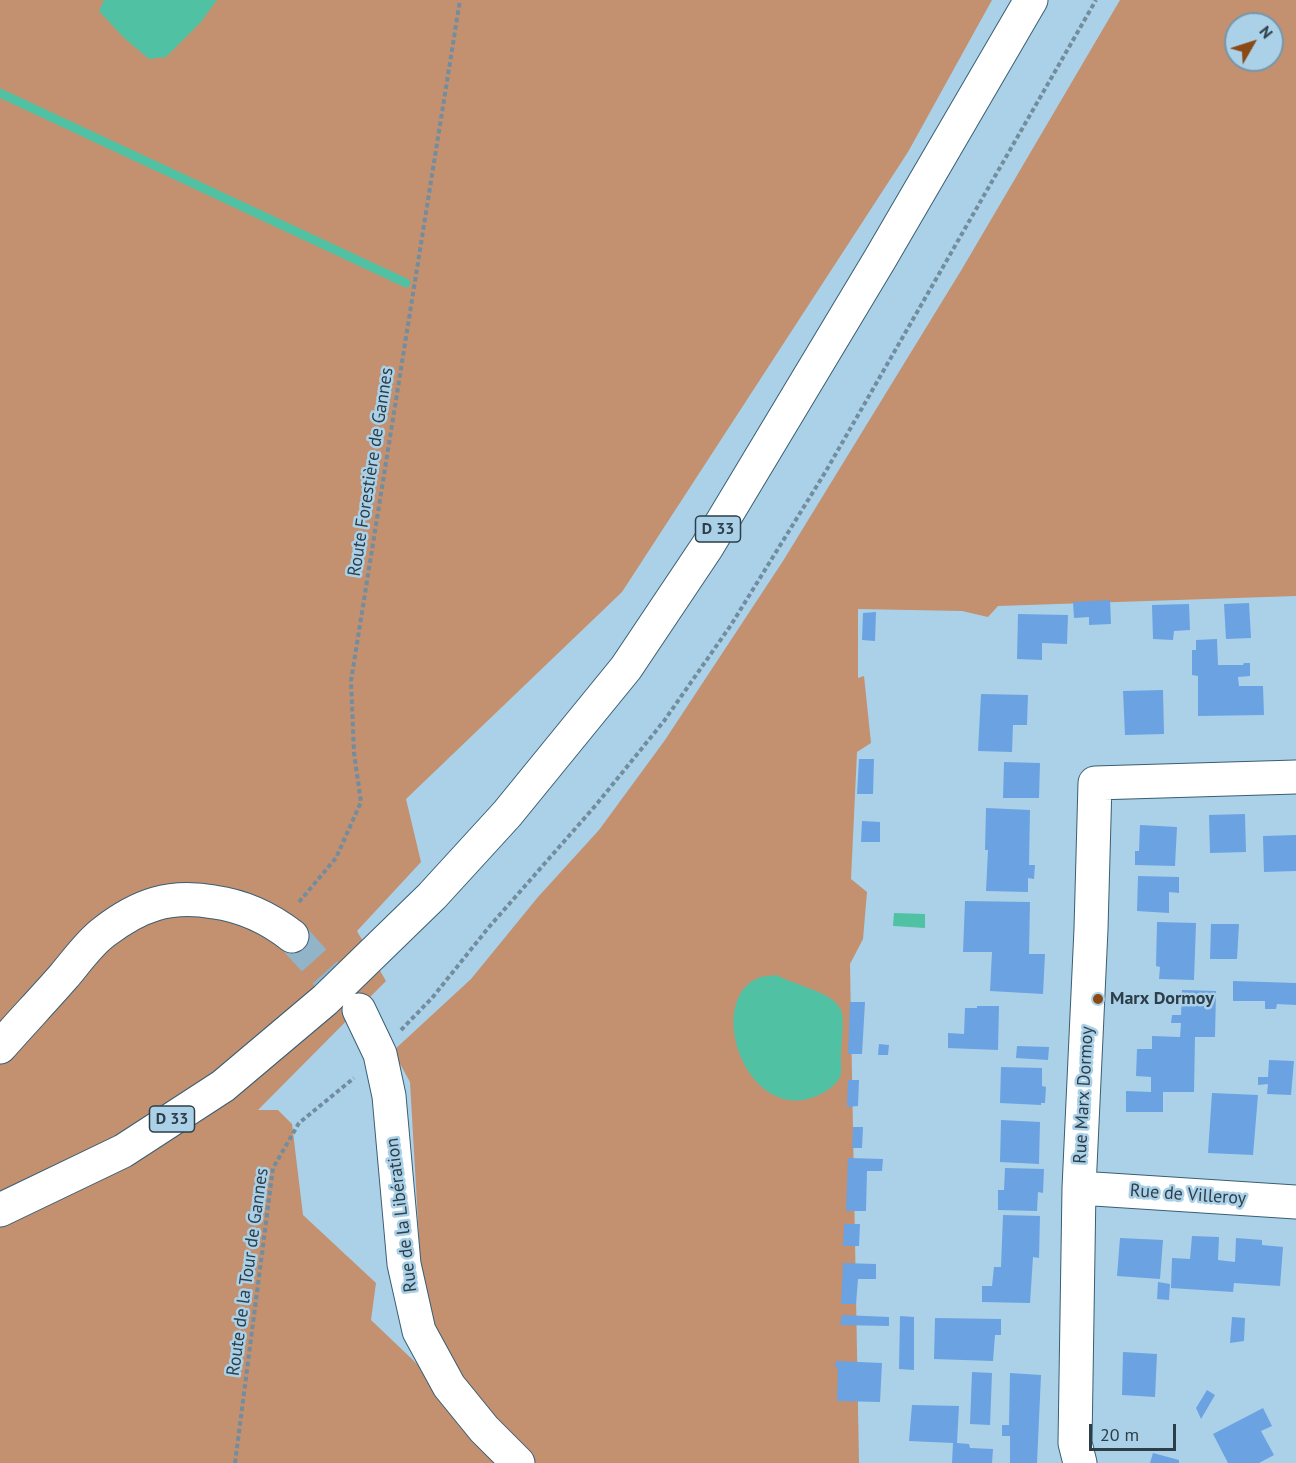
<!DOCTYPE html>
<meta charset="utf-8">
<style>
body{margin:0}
#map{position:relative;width:1296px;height:1463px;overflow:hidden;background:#aad1e8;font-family:"PT Sans",sans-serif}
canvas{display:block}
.north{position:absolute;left:1224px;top:12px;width:60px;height:60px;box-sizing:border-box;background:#aad1e8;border:2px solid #7896a8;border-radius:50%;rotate:51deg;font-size:16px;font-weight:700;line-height:24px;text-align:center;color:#2e3e48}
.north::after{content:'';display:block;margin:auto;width:21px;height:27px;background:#8b4916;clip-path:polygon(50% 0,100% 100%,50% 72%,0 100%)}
.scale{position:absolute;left:1089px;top:1424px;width:87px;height:27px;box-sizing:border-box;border:3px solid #2e3e48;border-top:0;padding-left:8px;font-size:18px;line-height:21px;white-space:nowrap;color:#2e3e48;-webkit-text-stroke:4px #aad1e8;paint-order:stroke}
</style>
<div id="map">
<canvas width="1296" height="1463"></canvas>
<div class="north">N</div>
<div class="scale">20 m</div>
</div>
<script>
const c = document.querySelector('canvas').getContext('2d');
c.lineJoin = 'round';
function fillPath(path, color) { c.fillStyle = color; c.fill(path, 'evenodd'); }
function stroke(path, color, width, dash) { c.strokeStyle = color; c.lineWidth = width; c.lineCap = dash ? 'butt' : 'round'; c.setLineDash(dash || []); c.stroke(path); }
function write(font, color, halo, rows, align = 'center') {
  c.font = font + ' "PT Sans",sans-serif'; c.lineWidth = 5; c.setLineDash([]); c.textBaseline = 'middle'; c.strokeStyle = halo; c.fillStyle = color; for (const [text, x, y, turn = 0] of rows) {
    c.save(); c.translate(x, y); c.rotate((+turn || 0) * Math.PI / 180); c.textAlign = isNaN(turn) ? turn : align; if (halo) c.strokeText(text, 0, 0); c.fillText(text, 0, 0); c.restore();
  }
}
const green = new Path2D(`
 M0,0H992L908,152L622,592L406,799L421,862L357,931L386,981L258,1110H278L292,1124L303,1215L376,1283L371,1320L437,1383L508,1463H0Z
 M1120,0H1296V596L998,606L988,617L962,611L858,609V678L864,676L871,743L857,752L851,879L867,892L863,939L850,964L859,1463H533L465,1391L423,1308L410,1082L393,1051L471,979L538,897L599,830L665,740L783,561L962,269ZM1236,24H1272V60H1236Z`);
const water = new Path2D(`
 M104,0H217L200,23L166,57L149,59L123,37L99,11Z
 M894,913L925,914V928L893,926Z
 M776,975C791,983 824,991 835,1002C837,1003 842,1011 842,1013C844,1022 841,1048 841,1059C841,1065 842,1072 840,1077C835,1087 821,1095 811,1098C745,1119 705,1001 758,978C763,976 771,976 776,975Z`);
const stream = new Path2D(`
 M0,93L406,283`);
const building = new Path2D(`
 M1110,600L1111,624L1089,625V617L1074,618L1073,602Z
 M1249,603L1251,638L1226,639L1224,604Z
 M1189,604L1190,630L1174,631L1173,640L1153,639L1152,605Z
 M876,612L875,641L862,640L863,613Z
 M1018,614L1068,615L1067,644L1042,643V660L1017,659Z
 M1217,639L1218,665H1243L1244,663H1250V676L1238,677L1239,686H1263L1264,715L1198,716V676L1192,675V650H1196V640Z
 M1163,690L1164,734L1125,735L1123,691Z
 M981,694L1028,695L1027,725H1013L1012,752L978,751Z
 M859,759H874L873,794H857Z
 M1004,762L1040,763L1039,798H1003Z
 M986,808L1030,810L1029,865H1035L1034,879L1028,878V892L986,891L988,850H985Z
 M1245,814L1246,852L1210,853L1209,815Z
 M862,821L880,822V842H861Z
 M1140,825L1177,827L1175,866L1135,865V851H1139Z
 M1296,835V871L1264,872L1263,836Z
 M1138,876L1179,877V893L1169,892V913L1137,911Z
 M965,901L1030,902L1029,954H1045L1043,994L990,991L992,952H963Z
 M1157,922L1196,923L1194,980L1159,979L1160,967L1156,966Z
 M1211,924H1239L1237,959H1210Z
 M1233,981L1296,983V1005L1277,1004L1276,1009H1265V1001H1233Z
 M1182,990L1216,991L1215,1037H1195L1194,1092H1163V1112H1126V1091L1151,1092V1077L1136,1076L1137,1049H1152V1036L1180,1037L1181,1023H1171L1172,1015H1181Z
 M850,1002H865L862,1054H848Z
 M977,1006H999L998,1050L948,1048V1033L964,1034L965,1008H977Z
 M879,1044L889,1045L888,1055H878Z
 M1017,1046L1049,1047L1048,1060L1016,1058Z
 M1269,1060L1294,1061L1291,1095L1267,1094L1268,1084L1258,1085V1077H1268Z
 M1001,1067L1042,1068V1086L1046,1087L1045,1103H1041V1105L1000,1103Z
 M848,1080H859L858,1106L847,1107Z
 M1212,1093L1258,1095L1253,1155L1208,1153Z
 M1001,1120L1040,1122L1039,1164L1000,1162Z
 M853,1127H863L862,1148H852Z
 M848,1158L883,1159L882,1171H867L866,1211H846Z
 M1005,1168L1044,1169L1043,1193L1038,1192L1037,1211L998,1210V1190H1004Z
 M1003,1215L1040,1216L1039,1258L1033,1257L1030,1303L982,1302V1286H992L994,1267H1001Z
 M844,1224H860L859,1246H843Z
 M1192,1236L1219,1237L1218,1260L1235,1262L1236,1238L1262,1240V1245L1283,1247L1280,1286L1234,1283L1233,1292L1171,1288L1172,1258L1190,1259Z
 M1120,1238L1163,1240L1160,1279L1117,1276Z
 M843,1263L876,1264V1279H858L856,1304H841Z
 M1158,1282L1170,1284L1169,1300L1157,1299Z
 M842,1315L889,1317V1326L840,1325Z
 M900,1316L914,1317V1370L899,1369Z
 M1232,1317L1245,1318L1244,1341L1230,1343Z
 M935,1318L1001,1319V1335H995L993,1361L934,1359Z
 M1123,1352L1157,1354L1155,1397L1122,1395Z
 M836,1361L882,1363L880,1402L837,1401L838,1368L835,1367Z
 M972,1372L992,1373L990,1425L970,1424Z
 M1010,1373L1041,1375L1037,1463H1010V1436H1002V1425H1009Z
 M1207,1390L1215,1395L1201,1419L1196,1408Z
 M912,1405L959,1406L957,1443L969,1444L970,1448L993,1449L992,1463H952L953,1443L909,1441Z
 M1263,1408L1272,1426L1261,1431L1274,1455L1259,1463H1228L1213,1434Z
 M1153,1453L1179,1460V1463H1150Z`);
const majorTunnel = new Path2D(`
 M292,936L358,1009`);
const path = new Path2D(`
 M299,902L336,858L361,802L354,753L351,681L460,0
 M401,1030L432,998L489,927L596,805L664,721L731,625L826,471L1096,0
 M235,1463L273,1168L299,1123L354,1078`);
const minor = new Path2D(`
 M1079,1188L1296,1202
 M1080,1463L1075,1443L1079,1188L1091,929L1095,783L1296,777`);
const major = new Path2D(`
 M359,1010L380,1054L389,1096L404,1264L419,1331L449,1386L484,1429L518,1463
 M0,1047C21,1023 43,1000 64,976C76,962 89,943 104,932C139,905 170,894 214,902C243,906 269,918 292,936
 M0,1210L123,1151L223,1086L325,1000L432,896L507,814L626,668L707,547L880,259L1031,0`);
const markers = [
 [1098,999,6,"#8b4916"]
];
const shields = [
 [718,529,45],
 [172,1119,45]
];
const shieldNames = [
 ["D 33",718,529],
 ["D 33",172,1119]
];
const streetNames = [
 ["Route Forestière de Gannes",371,472,-81],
 ["Rue Marx Dormoy",1084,1095,-87],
 ["Rue de Villeroy",1188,1195,4],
 ["Rue de la Libération",402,1215,-97],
 ["Route de la Tour de Gannes",248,1272,-82]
];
const poiNames = [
 ["Marx Dormoy",1110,999]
];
fillPath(green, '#c39070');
fillPath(water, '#51c1a4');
stroke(stream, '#51c1a4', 9);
fillPath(building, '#6ba2e2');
stroke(majorTunnel, '#91b4c8', 33, [33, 16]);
stroke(minor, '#3a5e72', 35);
stroke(major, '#3a5e72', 35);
stroke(path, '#718d9e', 4, [4.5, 3]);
stroke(minor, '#fff', 33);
stroke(major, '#fff', 33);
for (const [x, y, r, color] of markers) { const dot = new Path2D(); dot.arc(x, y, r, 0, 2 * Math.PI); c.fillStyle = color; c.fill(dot); stroke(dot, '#aad1e8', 2); }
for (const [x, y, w] of shields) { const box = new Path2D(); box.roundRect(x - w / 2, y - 13, w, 26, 4.5); c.fillStyle = '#aad1e8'; c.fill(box); stroke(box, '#2e3e48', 1.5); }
write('bold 16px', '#2e3e48', null, shieldNames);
write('18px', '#2e3e48', '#aad1e8', streetNames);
write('bold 18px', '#2e3e48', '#aad1e8', poiNames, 'left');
</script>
